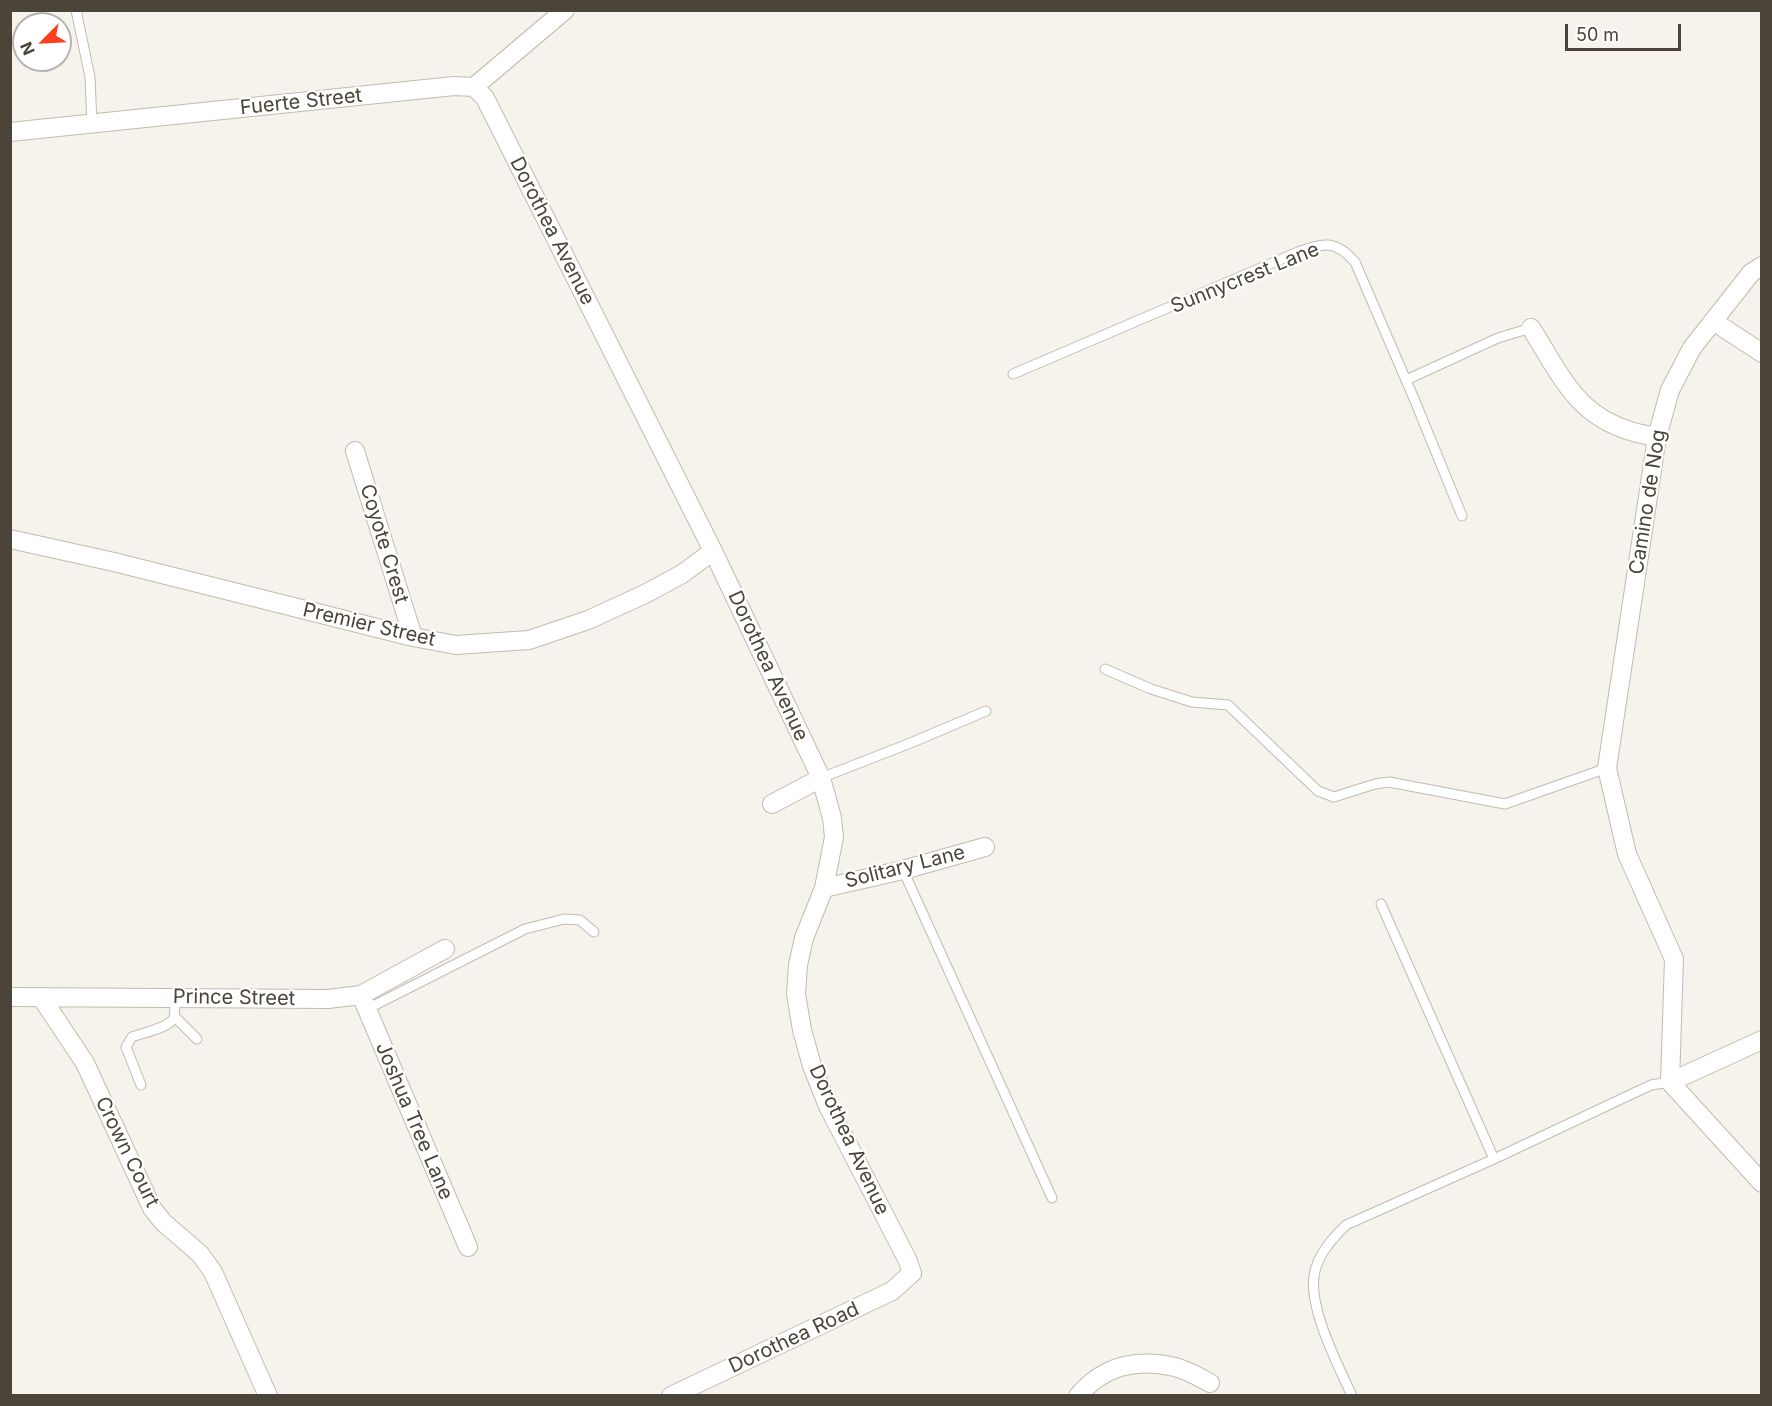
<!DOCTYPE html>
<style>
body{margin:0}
#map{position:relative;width:1772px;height:1406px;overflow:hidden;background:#f6f3ec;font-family:Inter,sans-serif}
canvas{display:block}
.frame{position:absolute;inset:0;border:12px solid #4b4439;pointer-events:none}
.north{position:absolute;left:12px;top:12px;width:60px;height:60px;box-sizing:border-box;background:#fff;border:2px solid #b7b4b0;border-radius:50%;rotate:246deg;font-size:16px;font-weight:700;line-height:24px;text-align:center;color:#4b4439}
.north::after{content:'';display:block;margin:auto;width:21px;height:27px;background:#fc3f1d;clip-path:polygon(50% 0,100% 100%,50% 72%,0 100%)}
.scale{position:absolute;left:1565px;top:24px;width:116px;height:27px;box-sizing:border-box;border:3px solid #4b4439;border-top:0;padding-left:8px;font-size:18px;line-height:21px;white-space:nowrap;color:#4b4439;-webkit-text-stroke:4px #fff;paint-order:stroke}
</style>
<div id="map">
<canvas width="1772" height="1406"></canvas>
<div class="frame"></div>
<div class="north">N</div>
<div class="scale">50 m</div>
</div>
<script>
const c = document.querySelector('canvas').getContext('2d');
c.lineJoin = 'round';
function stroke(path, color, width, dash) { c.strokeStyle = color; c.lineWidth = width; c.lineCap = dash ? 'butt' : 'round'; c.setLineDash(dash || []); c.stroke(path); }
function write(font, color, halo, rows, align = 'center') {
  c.font = font + ' Inter,sans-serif'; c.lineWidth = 4.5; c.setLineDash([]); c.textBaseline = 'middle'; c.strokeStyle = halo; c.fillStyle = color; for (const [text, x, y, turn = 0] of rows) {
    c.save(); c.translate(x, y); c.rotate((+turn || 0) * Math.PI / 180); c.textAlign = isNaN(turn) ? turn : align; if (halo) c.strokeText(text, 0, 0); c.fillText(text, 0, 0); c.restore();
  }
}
const service = new Path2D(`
 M76,10L90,77L92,124
 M1013,374L1298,252C1323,243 1335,239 1355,262L1415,401L1462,516
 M1406,380L1498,338L1531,328
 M1105,669L1151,689L1192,702L1228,705L1318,791L1334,797L1375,784L1389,782L1505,804L1607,768
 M821,778L913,742L986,711
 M903,870L1052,1198
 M1381,904L1494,1159L1651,1085L1670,1082
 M367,1009L525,929L564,919L580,920L594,932
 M175,1017L197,1039
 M141,1085L126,1047L132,1037C141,1033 171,1028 174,1017C176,1012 174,1003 174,998
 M1352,1396C1338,1365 1309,1309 1314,1276C1317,1255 1332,1239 1346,1225L1494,1159`);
const minor = new Path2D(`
 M474,87L485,98L713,551L821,778L832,818L834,837L824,888L804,938L798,965L796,994L802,1030L812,1066L828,1106L907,1259L912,1273L892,1291L671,1396
 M10,132L454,86L474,87L565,10
 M1762,266L1751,273L1692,348L1670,390L1657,437L1607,768L1627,854L1674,959L1670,1082L1762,1183
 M1713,321L1762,353
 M1531,328C1567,386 1582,426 1657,437
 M355,451L413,637
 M10,539L114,562L413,637L456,645L529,640L588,620L645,594L682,574L713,551
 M772,804L821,778
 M824,888L903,870L985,847
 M361,995L468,1247
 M10,997L328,999L361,995L445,949
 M41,997L85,1063L152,1208L163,1222L200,1254L213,1272L268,1396
 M1670,1082L1762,1040
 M1078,1396C1104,1365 1136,1358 1175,1367C1187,1370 1199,1377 1210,1383`);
const streetNames = [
 ["Fuerte Street",301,102,-6],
 ["Dorothea Avenue",552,231,63],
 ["Sunnycrest Lane",1245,278,-22],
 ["Camino de Nog",1648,502,-81],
 ["Coyote Crest",384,544,73],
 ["Premier Street",369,625,13],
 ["Dorothea Avenue",768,666,65],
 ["Solitary Lane",905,867,-14],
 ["Prince Street",234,998,1],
 ["Joshua Tree Lane",414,1121,67],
 ["Dorothea Avenue",849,1140,65],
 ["Crown Court",127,1152,64],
 ["Dorothea Road",794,1338,-25]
];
stroke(service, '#c2bbae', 11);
stroke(minor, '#c2bbae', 20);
stroke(service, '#fff', 9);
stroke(minor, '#fff', 18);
write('20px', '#4b4439', '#fff', streetNames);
</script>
